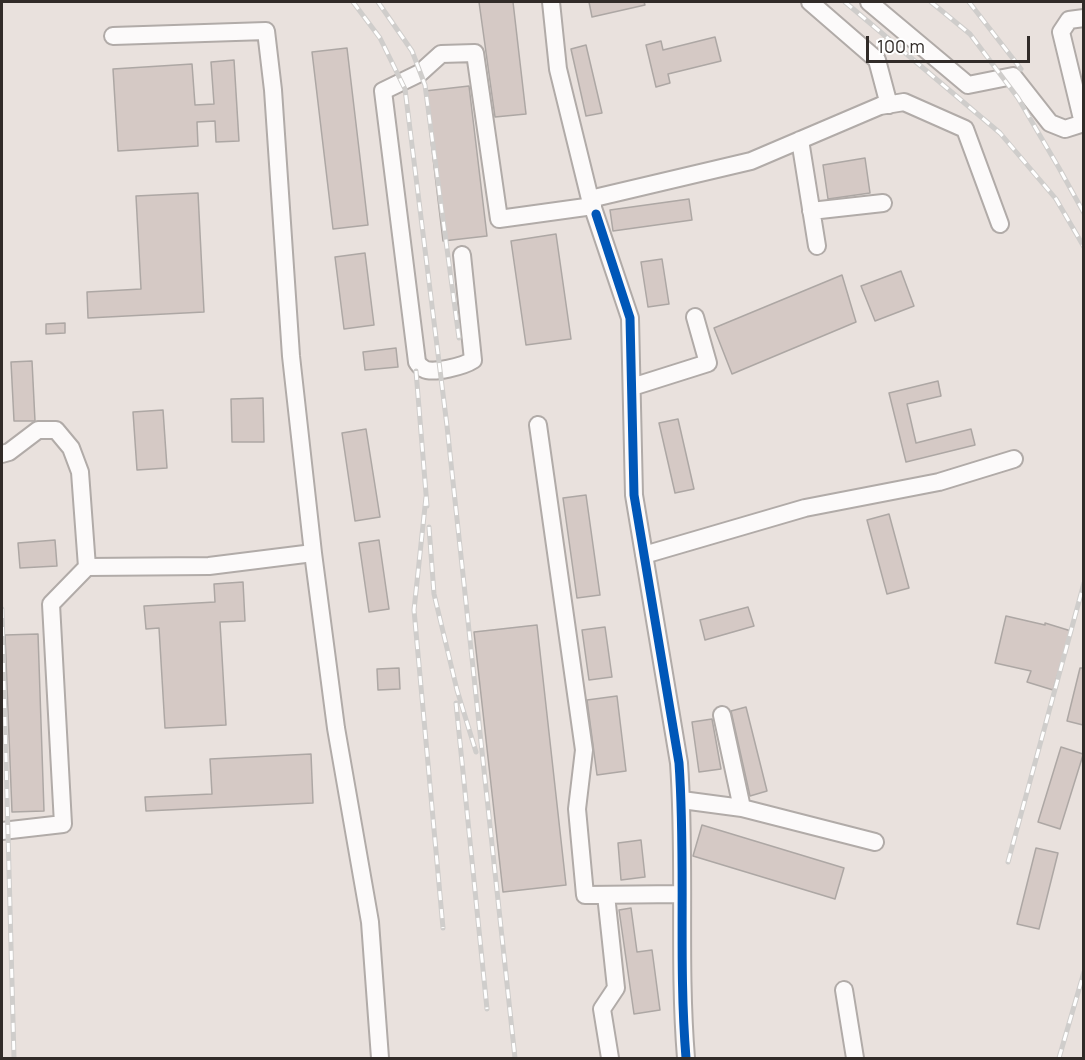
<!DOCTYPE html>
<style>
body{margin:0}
#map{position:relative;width:1085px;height:1060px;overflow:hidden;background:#e9e1dd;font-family:Manrope,sans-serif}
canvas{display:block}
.frame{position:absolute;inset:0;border:3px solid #312b28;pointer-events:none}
.scale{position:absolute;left:866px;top:36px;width:164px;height:27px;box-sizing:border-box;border:3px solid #312b28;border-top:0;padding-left:8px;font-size:18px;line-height:21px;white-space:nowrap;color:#312b28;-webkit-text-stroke:4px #fff;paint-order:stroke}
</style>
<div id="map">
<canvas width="1085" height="1060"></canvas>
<div class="frame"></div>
<div class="scale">100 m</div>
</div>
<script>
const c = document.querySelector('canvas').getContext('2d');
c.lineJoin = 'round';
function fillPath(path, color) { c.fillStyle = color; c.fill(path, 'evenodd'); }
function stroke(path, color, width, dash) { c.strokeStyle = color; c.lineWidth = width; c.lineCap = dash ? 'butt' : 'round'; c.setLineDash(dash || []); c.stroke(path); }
const building = new Path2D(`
 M479,2H513L526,114L495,117Z
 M589,2H644L645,5L592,17Z
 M715,37L721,61L668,74L670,83L656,87L646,45L661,41L663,50Z
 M586,45L602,113L586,116L571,49Z
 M347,48L368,225L333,229L312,52Z
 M234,60L239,141L216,142L215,121L197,122L198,146L118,151L113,69L192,64L195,105L214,104L211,62Z
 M469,86L487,236L443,241L425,91Z
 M865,158L870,193L828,199L823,165Z
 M198,193L204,312L88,318L87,292L141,289L136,196Z
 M689,199L692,220L613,231L610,210Z
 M556,234L571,339L526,345L511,241Z
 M365,253L374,325L344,329L335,257Z
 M662,259L669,304L648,307L641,262Z
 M901,271L914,306L875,321L861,286Z
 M842,275L856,322L732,374L714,328Z
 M65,323V333L46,334V324Z
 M396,348L398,367L365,370L363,352Z
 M32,361L35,421H14L11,362Z
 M938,381L941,396L907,404L916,443L971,429L975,445L906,462L889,393Z
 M263,398L264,442H232L231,399Z
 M163,410L167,468L137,470L133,412Z
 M678,419L694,489L675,493L659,423Z
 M366,429L380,517L355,521L342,433Z
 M586,495L600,595L577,598L563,498Z
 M889,514L909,588L887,594L867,520Z
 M55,540L57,566L20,568L18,543Z
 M379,540L389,609L369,612L359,543Z
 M243,582L245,621L220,622L226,725L165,728L159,628L146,629L144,606L215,602L214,584Z
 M748,607L754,626L705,640L700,620Z
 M1006,616L1045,625V623L1071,631L1053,690L1027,682L1031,671L995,663Z
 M537,625L566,885L503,892L474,632Z
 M605,627L612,677L589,680L582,630Z
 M38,634L44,811L12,812L5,635Z
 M399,668L400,689L378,690L377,669Z
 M1080,668H1083V725L1067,721Z
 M617,696L626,771L597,775L587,700Z
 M746,707L767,791L750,796L731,711Z
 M712,719L721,769L699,772L692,722Z
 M1061,747L1083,754V755L1060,829L1038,822Z
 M311,754L313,803L146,811L145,797L212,794L210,759Z
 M702,825L844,868L835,899L693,856Z
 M641,840L645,877L621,880L618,843Z
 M1036,848L1058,853L1039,929L1017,924Z
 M631,908L637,952L652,950L660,1010L634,1014L619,910Z`);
const minor = new Path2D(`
 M551,2L558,69L590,199L630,318L634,495L679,763C686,861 678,960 686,1058
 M810,2L877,60L889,105
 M869,2L968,85L1013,76L1050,123L1065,129L1084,123
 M113,36L266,31L273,90L291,356L313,553
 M1083,123L1061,32L1069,20L1084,18
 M800,140L817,246
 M590,199L751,161L880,106L904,102L965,129L1000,224
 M811,211L883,203
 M462,255L473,360C464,366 433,374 424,369C421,367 418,364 417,362L383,91L420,73L441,54L475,53L499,219L593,206
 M632,387L708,363L695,317
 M538,425L584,750L577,809L585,895L682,894
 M2,454L9,452L38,430H56L71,448L80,472L87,567
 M644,555L805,508L939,482L1014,459
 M722,715L742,808
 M682,800L742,808L875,842
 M2,831L63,824L51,604L87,567L209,566L313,553L336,728L370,922L380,1058
 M606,895L616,988L602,1009L610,1058
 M844,990L855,1058`);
const rail = new Path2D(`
 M353,2L380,38L405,89L447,426L515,1058
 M378,2L412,51L425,85L459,338
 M845,2L1000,133L1056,199L1084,247
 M931,2L970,34L1018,98L1059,168L1084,213
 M969,2L1021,69
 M416,371L427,506
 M426,497L414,610L443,928
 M429,527L434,594L457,690L476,752
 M2,609L14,1058
 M456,703L487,1009
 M1008,862L1084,583
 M1059,1058L1084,972`);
const cycleway = new Path2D(`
 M596,214L630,318L634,495L679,763C686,861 678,960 686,1058`);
fillPath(building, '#d5c9c5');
stroke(building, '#ada7a4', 1.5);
stroke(minor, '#b1aba8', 20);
stroke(minor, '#fcfafa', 16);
stroke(rail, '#cfcdcb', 5);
stroke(rail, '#fff', 3, [9]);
stroke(cycleway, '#0057b8', 9);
</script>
